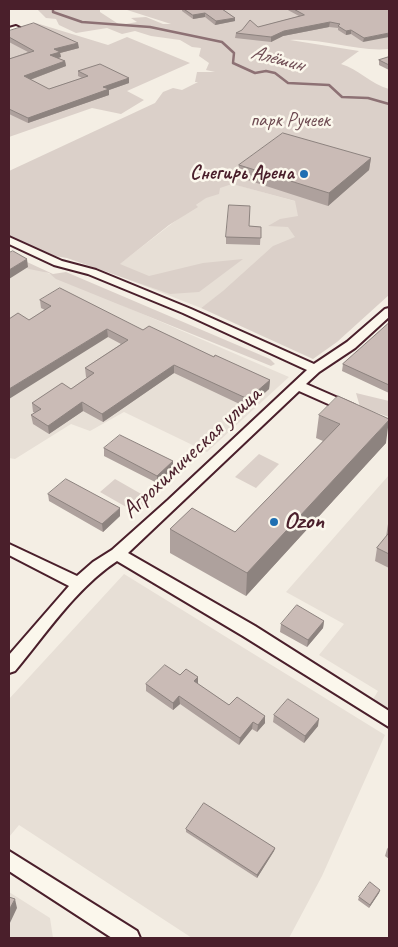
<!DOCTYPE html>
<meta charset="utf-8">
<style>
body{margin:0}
#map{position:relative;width:398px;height:947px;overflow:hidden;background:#f4eee4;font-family:Caveat,sans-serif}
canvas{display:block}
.frame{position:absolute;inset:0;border:10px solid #4a1f2b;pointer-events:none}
</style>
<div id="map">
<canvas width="398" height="947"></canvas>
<div class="frame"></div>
</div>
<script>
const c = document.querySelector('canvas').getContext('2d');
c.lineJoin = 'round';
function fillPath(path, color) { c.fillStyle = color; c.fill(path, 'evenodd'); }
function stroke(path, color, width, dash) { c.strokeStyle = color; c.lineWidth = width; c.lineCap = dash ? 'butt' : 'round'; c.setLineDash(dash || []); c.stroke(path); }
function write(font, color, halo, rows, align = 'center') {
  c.font = font + ' Caveat,sans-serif'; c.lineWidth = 5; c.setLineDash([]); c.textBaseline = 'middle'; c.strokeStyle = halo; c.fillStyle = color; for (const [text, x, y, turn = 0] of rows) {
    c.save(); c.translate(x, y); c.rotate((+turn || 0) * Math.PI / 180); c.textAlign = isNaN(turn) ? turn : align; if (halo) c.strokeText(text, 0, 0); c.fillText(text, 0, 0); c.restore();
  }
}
const built = new Path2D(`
 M226,182L334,212L201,308L109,272Z
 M9,258L15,259L289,377L207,452L124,412L90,431L71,424L15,459L9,458Z
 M389,475V710L372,701L378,691L319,655L344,624L286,592Z
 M124,574L385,735L322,876L289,938H192L19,825L9,837V699Z
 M9,892L50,918L53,938H9Z`);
const green = new Path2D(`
 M37,9H100V12L120,25L137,22L131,18L146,17L163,24H171L124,9H389V49C356,52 323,38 290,40L359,51L341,64C358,69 371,84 389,89V295L337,342L313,359L201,308L223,291L273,246L295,237L288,227L268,226L280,219L298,216L295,201L232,184L220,188L219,194L206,198L196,205L198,207L169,225L120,264L149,276L203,263L243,259L199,292L170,294L67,258L55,256L9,236V171L155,103L163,92L173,88L182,90L198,82H195L197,72H215L206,70L209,63L199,56L201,48L192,47L180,40L151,36L135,31L122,34L107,28L76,33L59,25L56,19L46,18Z
 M36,23L108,45L127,37L190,63L127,91L144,100L121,114L92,108L9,137V29Z
 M14,256L53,274L66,272L270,359L275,364L271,366L56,279L49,273L29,269L10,259Z
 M356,393L389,401V417L360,407Z
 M259,454L279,464L256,488L235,477Z
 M115,479L150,499L135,512L100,492Z`);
const stream = new Path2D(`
 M53,9V12L82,22L150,27L222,42L234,53L233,63L255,73L266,71L275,73L288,83L329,85L342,97L368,98L389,104`);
const minor = new Path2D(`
 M16,26L20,28L19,30L9,32V28Z
 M9,237L62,261L96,270L191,309L314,364L347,342L385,309L389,308V317L355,348L319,372L306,384L354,405L355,408L354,411H344L299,391L128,553L255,626L389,711V727L243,636L117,561C76,588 46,634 15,671L9,673V655L69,586L9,555V544L77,576L93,562L112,550L168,500L307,370L183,313L88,274L54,265L9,244Z
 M9,851L137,931L140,938H112L9,871Z`);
const wall = new Path2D(`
 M182,9H222L235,18V21L215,25L205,17L193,19L182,11Z
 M286,9H389L363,42L351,34L346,35L338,30V28L329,27L283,36L271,42L235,38L236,33L299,16Z
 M9,31L79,48L60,53L61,57L58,58L65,61L66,66L30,80L49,89L82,78L78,76V71L129,78V83L109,90V95L28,123L9,114V59L28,52L9,42Z
 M389,57V70L379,65V60Z
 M371,158L369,170L328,206L238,177L239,165Z
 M249,226L261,227L260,245L226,244V237Z
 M40,300L143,330L214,357L270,380L269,389L248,408L174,373L103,422L83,411L49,434L33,424L31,415L35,413L33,412L32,403L71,389L87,378L86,377L85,368L121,344L108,337L29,320L45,310L41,308Z
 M389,323V393L342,371L343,364Z
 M319,415L386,443L246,596L170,553V529L235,532L323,441L316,438Z
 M104,448L173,461V469L157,483L104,456Z
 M48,494L120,516L103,532L49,501Z
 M389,523V568L375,561L377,548L386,537L388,524Z
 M324,621L323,628L307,647L280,632L281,624Z
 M180,675L198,684L229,705L265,716V723L257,732L252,729L239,745L180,704L173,710L146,691V684Z
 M274,715L318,726L304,743L273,722Z
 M186,829L275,848L274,851L257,878L186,832Z
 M389,846V859L385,856L387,849Z
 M380,890L379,893L369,908L358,900L359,897Z`);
const shadedWall = new Path2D(`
 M205,13V17L193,19V15Z
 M235,18V21L215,25L216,21Z
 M330,22L329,27L283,36L271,42V37L284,31Z
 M351,30V34L346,35V31Z
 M389,33V37L363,42L364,38Z
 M78,43L79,48L60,53L61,57L51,60L50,55L54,49Z
 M65,61L66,66L24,82V76Z
 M129,78V83L109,90V95L28,123V118L103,87Z
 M371,158L369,170L328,206L329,193Z
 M27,259L28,267L9,279V270Z
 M107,329L108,337L9,399V389Z
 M174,365V373L103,422L102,414Z
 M270,380L269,389L248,408V399Z
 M82,402L83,411L49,434L48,426Z
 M389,420L386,443L246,596L247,573Z
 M173,461V469L157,483V476Z
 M120,508V516L103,532L102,524Z
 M324,621L323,628L307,647L308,640Z
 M198,677V684L194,689V681Z
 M179,696L180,704L173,710V703Z
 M265,716V723L257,732L258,725Z
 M319,719L318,726L304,743L305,736Z
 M253,722L252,729L239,745L240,738Z
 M275,848L274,851L257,878V875Z
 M380,890L379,893L369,908L370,905Z
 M15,899L17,908L9,925V910Z`);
const building = new Path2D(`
 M184,9H222L235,18L216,21L205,13L193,15Z
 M294,9H389V33L364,38L351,30L346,31L338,26L340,24L330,22L284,31L271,37L236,33L242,30L250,20L258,27L304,15Z
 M34,23L78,43L54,49L60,52L50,55L65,61L24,76L49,89L88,76L78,71L100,64L129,78L103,87L109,89L28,118L9,109V59L34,51L9,37V31Z
 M389,57V65L379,60Z
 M283,133L371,158L329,193L239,165Z
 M229,205L250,206L249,226L261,227V238L226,237Z
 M13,251L27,259L9,270V253Z
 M60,288L143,330L149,326L214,357L215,355L270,380L248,399L174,365L102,414L82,402L48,426L31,415L41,409L32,403L62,383L71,389L94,373L85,368L128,340L107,329L9,389V319L18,313L29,320L51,306L40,300Z
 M389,323V385L343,364Z
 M338,396L389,419V420L247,573L170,529L192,508L235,532L340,424L319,415Z
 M120,435L173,461L157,476L104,448Z
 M66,479L120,508L102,524L48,494Z
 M389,533V554L377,548Z
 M297,605L324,621L308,640L281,624Z
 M165,665L180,675L186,669L198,677L194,681L229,705L237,697L265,716L258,725L253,722L240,738L179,696L173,703L146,684Z
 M288,699L319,719L305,736L274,715Z
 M204,803L275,848L257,875L186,829Z
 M370,882L380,890L370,905L359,897Z
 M9,897L15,899L9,910Z`);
const markers = [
 [304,174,5,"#1f6fb2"],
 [274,522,5,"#1f6fb2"]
];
const farParknames = [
 ["парк Ручеек",290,121]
];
const farPoinames = [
 ["Снегирь Арена",294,174]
];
const farWaternames = [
 ["Алёшин",277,59,15]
];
const streetNames = [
 ["Агрохимическая улица",192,453,-43]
];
const poiNames = [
 ["Ozon",284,522]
];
fillPath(built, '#e7dfd6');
fillPath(green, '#dbd0c9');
stroke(stream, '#8d7174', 2.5);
stroke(minor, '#4a1f2b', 4);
fillPath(minor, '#fbf7ec');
fillPath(wall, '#aea19d');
fillPath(shadedWall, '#8d837f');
fillPath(building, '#cabbb6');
stroke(building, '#8d837f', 1);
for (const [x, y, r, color] of markers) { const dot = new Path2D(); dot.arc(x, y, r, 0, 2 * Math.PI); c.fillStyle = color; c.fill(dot); stroke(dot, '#fbf7ec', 2); }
write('20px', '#6e4b52', '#fbf7ec', farParknames);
write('bold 20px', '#4a1f2b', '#fbf7ec', farPoinames, 'right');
write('italic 21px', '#714f56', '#fbf7ec', farWaternames);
write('24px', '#4a1f2b', '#fbf7ec', streetNames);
write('bold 24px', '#4a1f2b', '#fbf7ec', poiNames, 'left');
</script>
